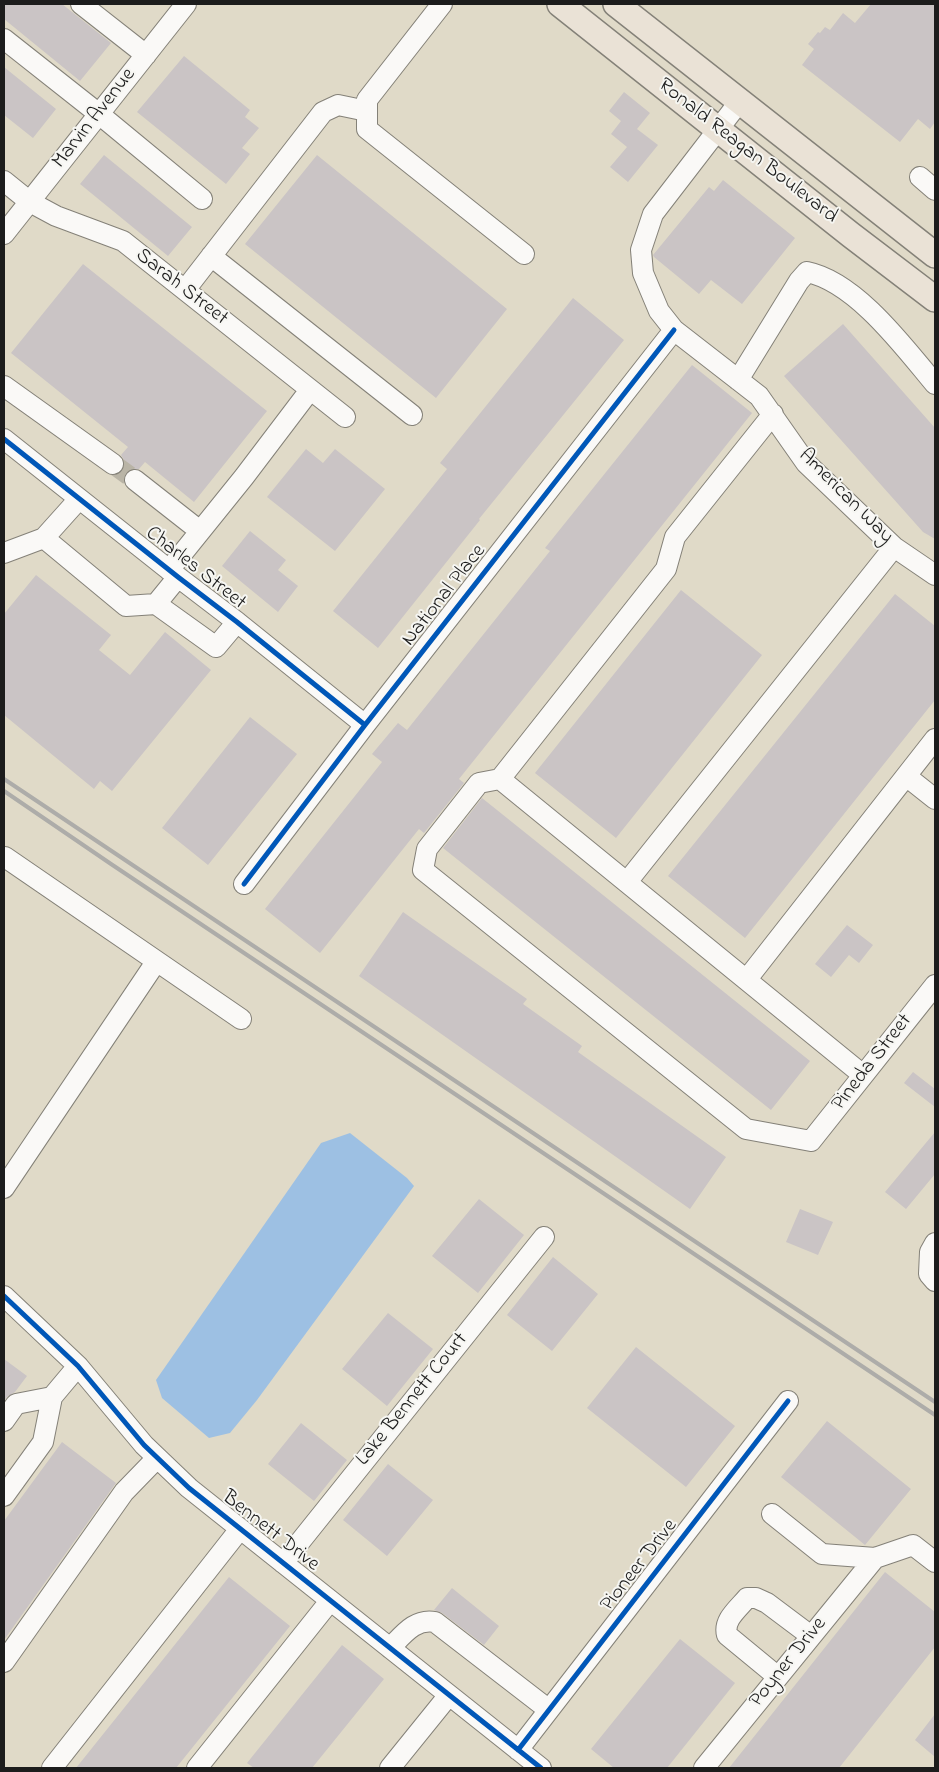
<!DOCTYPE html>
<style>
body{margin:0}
#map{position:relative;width:939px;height:1772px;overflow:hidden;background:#e0dac8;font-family:"Indie Flower",sans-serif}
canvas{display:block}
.frame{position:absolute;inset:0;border:5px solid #1c1c1c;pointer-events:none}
</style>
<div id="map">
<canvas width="939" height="1772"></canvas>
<div class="frame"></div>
</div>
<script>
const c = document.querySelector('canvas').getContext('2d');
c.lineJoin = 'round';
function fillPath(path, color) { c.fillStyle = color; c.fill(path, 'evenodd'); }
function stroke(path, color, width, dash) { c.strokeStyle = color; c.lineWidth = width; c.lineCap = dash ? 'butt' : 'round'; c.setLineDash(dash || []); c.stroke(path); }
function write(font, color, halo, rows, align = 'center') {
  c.font = font + ' "Indie Flower",sans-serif'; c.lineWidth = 4; c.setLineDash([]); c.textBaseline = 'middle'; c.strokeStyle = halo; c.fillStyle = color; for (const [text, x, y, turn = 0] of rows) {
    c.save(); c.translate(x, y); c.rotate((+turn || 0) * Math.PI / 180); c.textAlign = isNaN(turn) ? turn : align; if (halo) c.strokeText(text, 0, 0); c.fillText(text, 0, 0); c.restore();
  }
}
const water = new Path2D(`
 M350,1133L407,1178L414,1186L257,1400L230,1433L209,1438L162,1398L156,1380L321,1143Z`);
const building = new Path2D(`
 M4,4H62L111,43L80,81L4,19Z
 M871,4H935V122L930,129L918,119L900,142L802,65L814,49L808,44L818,32L820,33L825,27L830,30L843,13L855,23Z
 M184,56L250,110L245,117L259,128L242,148L250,154L226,184L137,112Z
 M4,67L56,109L33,138L4,115Z
 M624,92L650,113L637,129L658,145L628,182L610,167L627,147L611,134L621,121L609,111Z
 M104,155L192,227L168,256L80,184Z
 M317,155L507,309L436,398L245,244Z
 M723,180L795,238L742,304L711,280L699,294L654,257L653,255L709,187L714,191Z
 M83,264L267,411L194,502L145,462L139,469H131L126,472L123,480L117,475L122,471L125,466L124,460L121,455L128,447L11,353Z
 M573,298L624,340L479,519L480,520L378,648L333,611L447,469L440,463Z
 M843,324L935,428V539L923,532L784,376Z
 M692,365L752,413L459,779L464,783L424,833L419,829L320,953L265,909L382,762L372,754L398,723L407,730L550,551L545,548Z
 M306,449L323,463L335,449L385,489L335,551L267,497Z
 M250,531L286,560L278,570L298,586L278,612L222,566Z
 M36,575L111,635L99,650L130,675L165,632L211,670L112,791L100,781L94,789L4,715V614Z
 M681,590L762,655L616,838L535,773Z
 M895,594L935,626V700L745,938L668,876Z
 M250,717L297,754L208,865L162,828Z
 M482,798L810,1061L771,1110L443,848Z
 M403,912L527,999L523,1004L582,1046L578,1052L726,1157L690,1209L359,976Z
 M847,925L873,945L859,963L849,955L831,977L815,964Z
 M913,1072L935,1089V1107L904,1083Z
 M935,1132V1174L906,1209L885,1192Z
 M479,1199L524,1235L478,1293L432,1256Z
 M800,1209L833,1222L818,1255L786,1242Z
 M553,1257L598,1294L552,1351L507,1315Z
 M388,1313L433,1349L387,1406L342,1369Z
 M636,1347L735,1426L686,1487L587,1408Z
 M4,1359L27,1376L15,1392L7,1397L4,1401Z
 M827,1421L911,1489L865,1545L781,1477Z
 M301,1423L347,1460L314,1501L268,1464Z
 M62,1442L116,1483L4,1640V1521Z
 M388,1464L433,1500L387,1556L343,1520Z
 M885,1572L935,1612V1647L839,1768H729Z
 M229,1577L290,1626L176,1768H76Z
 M452,1588L499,1626L484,1645L442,1613L434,1610Z
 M680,1639L735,1683L667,1768H614L591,1749Z
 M342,1645L384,1679L312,1768H254L247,1763Z
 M935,1714V1757L915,1740Z`);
const minorTunnel = new Path2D(`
 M113,464L135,480`);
const minor = new Path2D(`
 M81,4L146,55
 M442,4L367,100V129L524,254
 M4,39L99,114L202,199
 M740,101L653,214L641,250L643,273L659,311L674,330L759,396L806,463L894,547L935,575
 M920,177L935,190
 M4,181L30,202L56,216L123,241L345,417
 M4,234L186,4
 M211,256L412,415
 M185,290L323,112L338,105L367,111
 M738,380L799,281L807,272C856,282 904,347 935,384
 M4,386L113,464
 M4,439L178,577L237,622L365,725
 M135,480L200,531
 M44,538L126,606L156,604L216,647L237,622
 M4,553L44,538L79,499
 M169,570L244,477L310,390
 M156,604L178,577
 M906,776L935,799
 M500,779L666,569L675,537L773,414
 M4,857H5L241,1019
 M627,882L894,547
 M244,884L365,725L674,330
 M747,979L935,739
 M863,1075L500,779L479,783L427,849L423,870L746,1129L811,1141L935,985
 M4,1188L156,962
 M935,1243L930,1252L929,1274L935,1281
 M4,1296L78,1366L144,1445L189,1488L541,1768
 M52,1397L78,1366
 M4,1421L16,1404L52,1397L43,1442L4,1496
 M772,1514L822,1554L875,1558L913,1545L935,1562
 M283,1563L544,1237
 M390,1648C403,1635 415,1618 435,1622L549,1710
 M4,1662L124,1492L157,1458
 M778,1677L727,1635C723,1620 738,1609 747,1598H756L767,1603L811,1636
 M518,1750L788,1401
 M52,1768L240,1529
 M197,1768L330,1601
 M390,1768L449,1695
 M704,1768L875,1558`);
const major = new Path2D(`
 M560,4L851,235L935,299
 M616,4L935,255`);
const rail = new Path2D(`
 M4,779L935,1402
 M4,791L111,864L935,1415`);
const cycleway = new Path2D(`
 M4,439L178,577L237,622L365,725
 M244,884L365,725L674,330
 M4,1296L78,1366L144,1445L189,1488L541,1768
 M518,1750L788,1401`);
const streetNames = [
 ["Marvin Avenue",95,119,-52],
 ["Ronald Reagan Boulevard",747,152,38],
 ["Sarah Street",181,288,38],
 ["American Way",845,497,45],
 ["Charles Street",195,569,38],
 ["National Place",445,596,-52],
 ["Pineda Street",873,1063,-52],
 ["Lake Bennett Court",413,1400,-51],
 ["Bennett Drive",270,1532,38],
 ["Pioneer Drive",640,1566,-52],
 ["Poyner Drive",789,1663,-51]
];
fillPath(water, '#9dc0e3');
fillPath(building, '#cac4c5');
stroke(minorTunnel, '#b9b4a6', 20, [20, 10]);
stroke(minor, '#848178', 22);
stroke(major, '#848178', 28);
stroke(minor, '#faf9f7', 20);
stroke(major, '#eae2d6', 25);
stroke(rail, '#adaca9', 4);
stroke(cycleway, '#0057b8', 5);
write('21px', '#1c1c1c', '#f6f6f2', streetNames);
</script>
